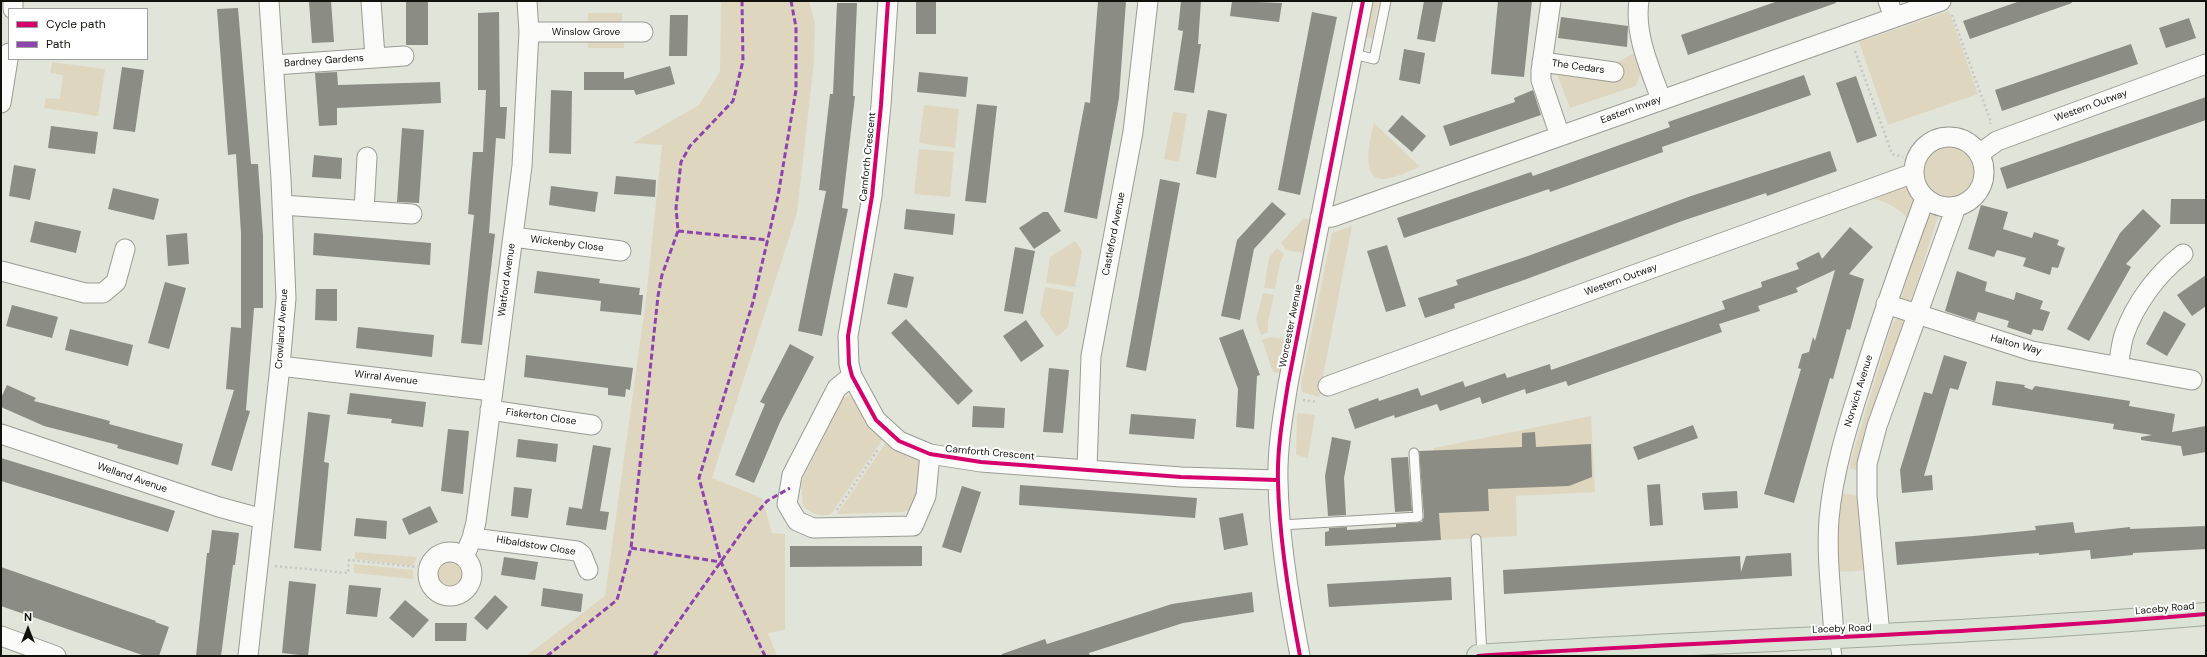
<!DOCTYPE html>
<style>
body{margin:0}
#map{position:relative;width:2207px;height:657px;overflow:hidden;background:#e1e4d9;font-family:"DM Sans",sans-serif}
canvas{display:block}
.frame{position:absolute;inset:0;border:2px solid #10120b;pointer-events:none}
.legend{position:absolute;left:8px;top:8px;width:140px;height:52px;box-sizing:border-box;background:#fff;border:1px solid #9fa09d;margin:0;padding:5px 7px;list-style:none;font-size:12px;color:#10120b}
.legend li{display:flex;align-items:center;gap:8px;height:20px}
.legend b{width:20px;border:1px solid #9fa09d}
.north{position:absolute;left:8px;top:609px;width:40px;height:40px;-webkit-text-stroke:3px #fff;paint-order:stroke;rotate:0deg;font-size:11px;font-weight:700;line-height:16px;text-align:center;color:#10120b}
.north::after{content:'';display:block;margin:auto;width:14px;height:18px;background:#10120b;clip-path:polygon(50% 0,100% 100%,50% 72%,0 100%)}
</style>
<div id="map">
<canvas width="2207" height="657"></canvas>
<div class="frame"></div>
<ul class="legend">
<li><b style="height:5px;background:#d6006c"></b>Cycle path</li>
<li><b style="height:5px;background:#8e44ad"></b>Path</li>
</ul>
<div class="north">N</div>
</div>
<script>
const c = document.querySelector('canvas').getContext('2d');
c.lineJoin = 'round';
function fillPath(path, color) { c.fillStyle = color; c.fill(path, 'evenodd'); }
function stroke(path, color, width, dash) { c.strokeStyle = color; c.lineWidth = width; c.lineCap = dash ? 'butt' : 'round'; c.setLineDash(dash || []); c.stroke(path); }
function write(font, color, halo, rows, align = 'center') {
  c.font = font + ' "DM Sans",sans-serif'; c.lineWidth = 4; c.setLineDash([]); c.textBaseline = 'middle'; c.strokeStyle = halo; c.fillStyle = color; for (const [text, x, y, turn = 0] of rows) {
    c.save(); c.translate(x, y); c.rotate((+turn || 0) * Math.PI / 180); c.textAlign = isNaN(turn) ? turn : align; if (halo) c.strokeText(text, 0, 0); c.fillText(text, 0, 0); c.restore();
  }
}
const green = new Path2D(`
 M721,1H809L815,23L814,61L797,213L712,478L762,498L772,533L785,534V630L768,633L777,656H526L605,596L646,299L662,145L633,143L699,105L720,72Z
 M1373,1H1379L1372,38L1366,37Z
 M1949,11L1978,94L1888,125L1859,42Z
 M588,13H622V23H588Z
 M588,36H624V48H588Z
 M1634,53L1641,72L1636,86L1570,108L1556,72L1613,65Z
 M52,62L105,69L98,116L44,108L46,98L60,99L63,75L50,73Z
 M924,105L959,109L955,148L919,143Z
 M1173,112L1187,114L1179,162L1164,159Z
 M1374,123L1420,167C1409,171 1396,178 1384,179C1359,180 1371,136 1374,123Z
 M1920 172a29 29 0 1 1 58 0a29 29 0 1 1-58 0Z
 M919,149L954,152L950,197L914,194Z
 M1911,184C1925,192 1914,211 1910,223C1903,209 1884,201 1869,197Z
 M1930,208L1940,210L1915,289L1910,302H1900Z
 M1304,218L1311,220L1304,253L1286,250L1281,243Z
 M1352,226L1319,397L1302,392L1301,384L1332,233Z
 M1075,241L1082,251L1075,287L1046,283L1050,257Z
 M1277,248L1284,254L1280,263L1275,289L1264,288L1269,258Z
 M1045,287L1074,292L1068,327L1057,337L1040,314Z
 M1263,293L1274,295L1268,322V332L1261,335L1256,320Z
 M1897,318L1903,319L1904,322L1858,470L1851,469L1850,463L1889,334L1892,325Z
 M1270,337L1286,339L1281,373L1273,372L1262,340Z
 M850,395L879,427L883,439L831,514C820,518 811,513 803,506L801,483L842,399Z
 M1297,413L1315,415L1308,458L1296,455Z
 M1591,416L1595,492L1516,496L1517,536L1441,540L1434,448Z
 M887,441L922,462L923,484L912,509L902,512L837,514Z
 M1842,493L1860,496L1868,570L1839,572C1837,546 1833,518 1842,493Z
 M355,552L417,557L413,566L355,559Z
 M435 574a14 14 0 1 1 28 0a14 14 0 1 1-28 0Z
 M354,564L413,570V579L354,573Z`);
const building = new Path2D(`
 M324,1H331L334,42L312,43L309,2Z
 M406,1H428V45H406Z
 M1098,1H1126L1119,98L1097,219L1064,212L1085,102L1090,103Z
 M1181,1H1201L1198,44H1201L1194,93L1174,90L1183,31L1178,30Z
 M1232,1L1282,3L1279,22L1230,16Z
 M1424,1H1443L1435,42L1417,39Z
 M1498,1H1532L1524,77L1491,74Z
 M1778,1H1835L1836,3L1688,55L1681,35Z
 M2020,1H2071L2072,3L1970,39L1963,21Z
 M916,2H936V34H916Z
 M837,3H857L853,96H855L842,208L848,209L822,336L798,331L826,191L819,190L830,94H833Z
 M238,8L251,164H258L263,236V308H254L246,410L250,411L232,471L211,465L234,390L226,389L231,327L241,328V233L236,154L228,155L217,9Z
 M499,12L500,107H507L505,139L496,138L489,233L495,234L482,345L461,343L474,215L468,214L473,152H483L486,90H478V13Z
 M1312,12L1337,17L1300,195L1278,190Z
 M670,15H688L687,56H669Z
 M1561,17L1628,26L1627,47L1558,38Z
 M2189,18L2196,38L2166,48L2159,28Z
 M2131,44L2138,64L2002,111L1995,90Z
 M1404,49L1425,53L1420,84L1399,80Z
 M670,66L675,84L636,95L634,90H584V72H624V79Z
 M122,67L144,70L135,132L113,129Z
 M337,72L338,85L440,82L441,103L337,108V125L319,126L315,73Z
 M919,72L968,77L966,97L917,92Z
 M1804,75L1811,95L1662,147L1663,152L1550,192L1549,189L1404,238L1397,218L1531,172L1533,176L1670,127L1668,122Z
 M1856,76L1877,136L1857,143L1836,83Z
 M551,90L572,91L571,154L549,153Z
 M1533,90L1541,115L1450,146L1443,126L1515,102L1514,98Z
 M2206,97V120L2007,189L2000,168Z
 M977,104L997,106L986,203L965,201Z
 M1208,110L1227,114L1216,178L1196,174Z
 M1402,115L1426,136L1412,152L1388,131Z
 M51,126L98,132L95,154L48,148Z
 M402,128L424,130L419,203L397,202Z
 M1830,151L1837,171L1767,196L1766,193L1682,221L1524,280L1454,304L1455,308L1425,318L1418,298L1458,285L1456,280L1528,256L1691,196Z
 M314,155L342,158L341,179L312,177Z
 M14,165L36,169L30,200L9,196Z
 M616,176L656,180L655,197L614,194Z
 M1160,179L1180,183L1146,371L1126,367Z
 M551,186L598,192L595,212L549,205Z
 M113,188L159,199L154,220L108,209Z
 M2171,199H2206V224H2170Z
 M1272,202L1286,214L1254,249L1240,320L1221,316L1237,240Z
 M1981,205L2008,212L2003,229L2032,238L2034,232L2059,240L2057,245L2065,248L2058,268L2052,267L2050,275L2023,266L2026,258L1997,250L1994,257L1968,249Z
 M906,209L955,214L953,235L904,229Z
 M2143,209L2161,226L2126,264L2131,267L2089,341L2067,329L2120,233Z
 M1043,212H1048L1061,231L1034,249L1019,228Z
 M35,221L81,231L76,253L30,242Z
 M1850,227L1873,247L1849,274L1864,279L1850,330L1847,329L1833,379L1830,378L1794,503L1764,494L1801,369L1798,368L1802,354L1809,352L1813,337L1815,341L1835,270L1796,288L1798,292L1758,306L1760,311L1719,324L1722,332L1568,386L1566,381L1526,394L1525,389L1482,404L1480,397L1440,411L1437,404L1395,418L1394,415L1355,429L1348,409L1378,398L1379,401L1418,388L1421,396L1463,381L1465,387L1505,373L1507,378L1550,364L1551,370L1725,309L1722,301L1762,287L1761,282L1799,269L1796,263L1819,252L1822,259Z
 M187,233L189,264L168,266L166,235Z
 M314,233L431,243L430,265L313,255Z
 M1387,245L1406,306L1386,312L1367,251Z
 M1015,247L1035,251L1023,314L1004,311Z
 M537,271L600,279L599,283L640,288L639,295H643L641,315L600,311L601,301L534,293Z
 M1957,271L1987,282L1985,291L2014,300L2016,292L2043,301L2040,309L2050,312L2043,331L2033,329L2031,335L2007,327L2009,321L1978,312L1975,321L1945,311Z
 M894,273L914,277L907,308L887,304Z
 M2206,275V306L2192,316L2177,295Z
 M165,282L186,288L169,349L148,343Z
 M316,289H337V321L315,320Z
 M12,305L58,317L52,338L6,326Z
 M2164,311L2186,324L2167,356L2146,344Z
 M906,319L973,391L958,405L891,333Z
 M1026,320L1044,346L1021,362L1003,336Z
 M358,327L434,335L432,357L356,348Z
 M70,329L133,345L128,366L65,350Z
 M1243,329L1260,375L1257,376L1254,429L1236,427L1238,389L1219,338Z
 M790,344L814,357L780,422L754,483L735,475L765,404L760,402Z
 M526,355L633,368L630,390L626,389L625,397L608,395V388L524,377Z
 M1944,355L1967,362L1958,390L1950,388L1924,476L1932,475L1933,490L1902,493L1900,470L1924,392L1932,394Z
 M1049,368L1069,370L1063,433L1043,432Z
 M1996,381L2025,385L2024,387L2032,390L2035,386L2130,401L2129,406L2175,414L2172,432L2206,426V452L2183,456L2181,446L2141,440V437L2152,435L2113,429L2114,424L1992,405Z
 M7,385L36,398L34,401L110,421L109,424L183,444L178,465L117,448L118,445L44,426L1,407V398Z
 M350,393L426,402L423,427L391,423L392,419L347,414Z
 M973,406L1005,408L1004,428L972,427Z
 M308,412L330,415L324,462L329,463L321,551L294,548Z
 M1131,414L1196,419L1194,439L1129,434Z
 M1693,425L1698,438L1638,460L1633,447Z
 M448,429L469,431L463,494L441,491Z
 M1535,432L1536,447L1591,444L1592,477L1569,486L1488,489L1489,511L1439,513L1441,540L1325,546V532L1329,531V528L1347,527V530L1396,527V524L1422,522L1424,517L1419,451L1522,447V433Z
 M1332,437L1351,441L1344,478L1346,515L1328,516L1325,476Z
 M518,439L558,444L556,462L516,457Z
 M593,445L611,448L600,511L609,512L606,530L566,525L569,507L582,509Z
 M1408,457L1412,511L1395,512L1391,458Z
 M1,458L175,511L168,532L1,481Z
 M1660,484L1663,525L1650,526L1647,485Z
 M1020,485L1197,498L1195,518L1019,505Z
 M962,486L981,492L961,553L942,547Z
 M514,487L532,489L528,518L511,516Z
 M1737,491L1738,508L1704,510L1702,493Z
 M430,506L438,522L409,535L402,519Z
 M1243,513L1248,545L1224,550L1219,518Z
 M356,518L387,521L386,539L354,536Z
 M2073,522L2075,533L2130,527V529L2206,526V549L2133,553V555L2091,559L2090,550L2039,555V553L1897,565L1895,542L1974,536L2036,530L2035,526Z
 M212,530L239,533L235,565H233L221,656H196L207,553H209Z
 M790,546H922V566L790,567Z
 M1791,553L1792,576L1504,594L1503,570L1740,556L1741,572L1746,556Z
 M504,557L538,562L535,580L501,575Z
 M1,567L156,621L155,622L169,627L159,656H145L1,606Z
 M1451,577L1452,600L1329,607L1327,584Z
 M289,581L316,584L308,656L282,653Z
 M349,585L381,588L377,617L346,614Z
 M543,588L583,594L581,612L541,606Z
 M1252,592L1254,612L1183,623L1089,653L1090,656H1002V654L1045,639L1047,644L1172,604Z
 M495,595L508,607L487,630L474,618Z
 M405,600L429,620L413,638L389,618Z
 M435,623H467L466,641H435Z`);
const path = new Path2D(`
 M1952,15L1991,122L1990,124
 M1855,51L1892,154L1903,157
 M1303,400L1318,402
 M837,510L879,448
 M275,566L348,573L349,560L428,568`);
const lane = new Path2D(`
 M1353,54L1374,59L1386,1
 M1281,525L1418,517L1414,453
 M1476,539L1482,656
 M1834,638L1837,656`);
const street = new Path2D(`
 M371,1L375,57
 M888,1L881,105L872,196L848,336L849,364L852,376L876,420L899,441L930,454L981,462L1181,477L1277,480
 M1551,1L1541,71V80L1560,136
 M1639,1C1634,34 1650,68 1661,99
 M1888,1L1894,17
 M13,9V1
 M529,32H643
 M1542,62L1614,72
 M274,65L404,56
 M1,103L9,53
 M1914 172a35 35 0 1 1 70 0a35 35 0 1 1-70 0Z
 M1979,154L1997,141L2206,64
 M282,205L412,214
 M364,211L367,157
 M1320,218L1332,217L1941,1
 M513,237L621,251
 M1,271L85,293H103L116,282L125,249
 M1886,304L2032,351L2192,380
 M280,366L492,391
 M2118,366C2120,356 2121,345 2124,335C2135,304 2157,274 2183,254
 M852,376L837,388L792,475L787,504L797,521L813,528L913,526L926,496L930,454
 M1328,386L1914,173
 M490,410L592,425
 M1,434L219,507L263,519
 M1087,468L1091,356L1133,132L1148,1
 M472,538L577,551L582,555L588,570
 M428 574a22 22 0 1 1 44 0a22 22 0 1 1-44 0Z
 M464,557L472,538L476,522L522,166L529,32L527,1
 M1880,635L1867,496V464L1877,426L1956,207
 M1,636L56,656
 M1834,637C1832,598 1826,558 1829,519C1833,473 1847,427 1861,384C1880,321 1902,260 1925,198
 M248,656L280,366L286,298L281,179L269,1
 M1300,656C1289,599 1279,539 1278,481C1277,448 1283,416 1288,384L1363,1`);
const highway = new Path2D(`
 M1478,656C1720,640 1964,635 2206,614`);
const quiet = new Path2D(`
 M678,231L768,240
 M631,548L721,562
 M547,656L617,600L631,548L658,296L662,275L678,231L676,208L681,162L690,146L733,101L743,61L742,1
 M654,656L749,522L767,501L790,488
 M765,656L721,562L699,478L753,302L778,196L796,90V27L791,1`);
const cycleway = new Path2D(`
 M888,1L881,105L872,196L848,336L849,364L852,376L876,420L899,441L930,454L981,462L1181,477L1277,480
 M1300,656C1289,599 1279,539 1278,481C1277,448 1283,416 1288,384L1363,1
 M1478,656C1720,640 1964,635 2206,614`);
const streetNames = [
 ["Winslow Grove",586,32],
 ["Bardney Gardens",324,61,-4],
 ["The Cedars",1578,67,8],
 ["Western Outway",2091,106,-20],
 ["Eastern Inway",1631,110,-20],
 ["Carnforth Crescent",868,157,-84],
 ["Castleford Avenue",1114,234,-79],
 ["Wickenby Close",567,244,7],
 ["Watford Avenue",507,280,-82],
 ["Western Outway",1621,280,-20],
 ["Worcester Avenue",1291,326,-79],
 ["Crowland Avenue",282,329,-86],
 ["Halton Way",2016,345,15],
 ["Wirral Avenue",386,378,7],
 ["Norwich Avenue",1859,391,-73],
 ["Fiskerton Close",541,417,8],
 ["Carnforth Crescent",990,453,5],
 ["Welland Avenue",132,478,19],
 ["Hibaldstow Close",536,546,9],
 ["Laceby Road",2165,609,-5],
 ["Laceby Road",1842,629,-2]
];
fillPath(green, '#dfd6c0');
fillPath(building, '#8b8c84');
stroke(lane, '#9a9b93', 11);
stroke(street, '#9a9b93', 21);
stroke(highway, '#a1ab9b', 24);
stroke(path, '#c4c6c2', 2.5, [2, 3]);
stroke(lane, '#fafbf9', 9);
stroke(street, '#fafbf9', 19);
stroke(highway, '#dae3d6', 22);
stroke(quiet, '#8e44ad', 3, [6, 3]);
stroke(cycleway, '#d6006c', 4);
write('10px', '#10120b', '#fff', streetNames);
</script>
